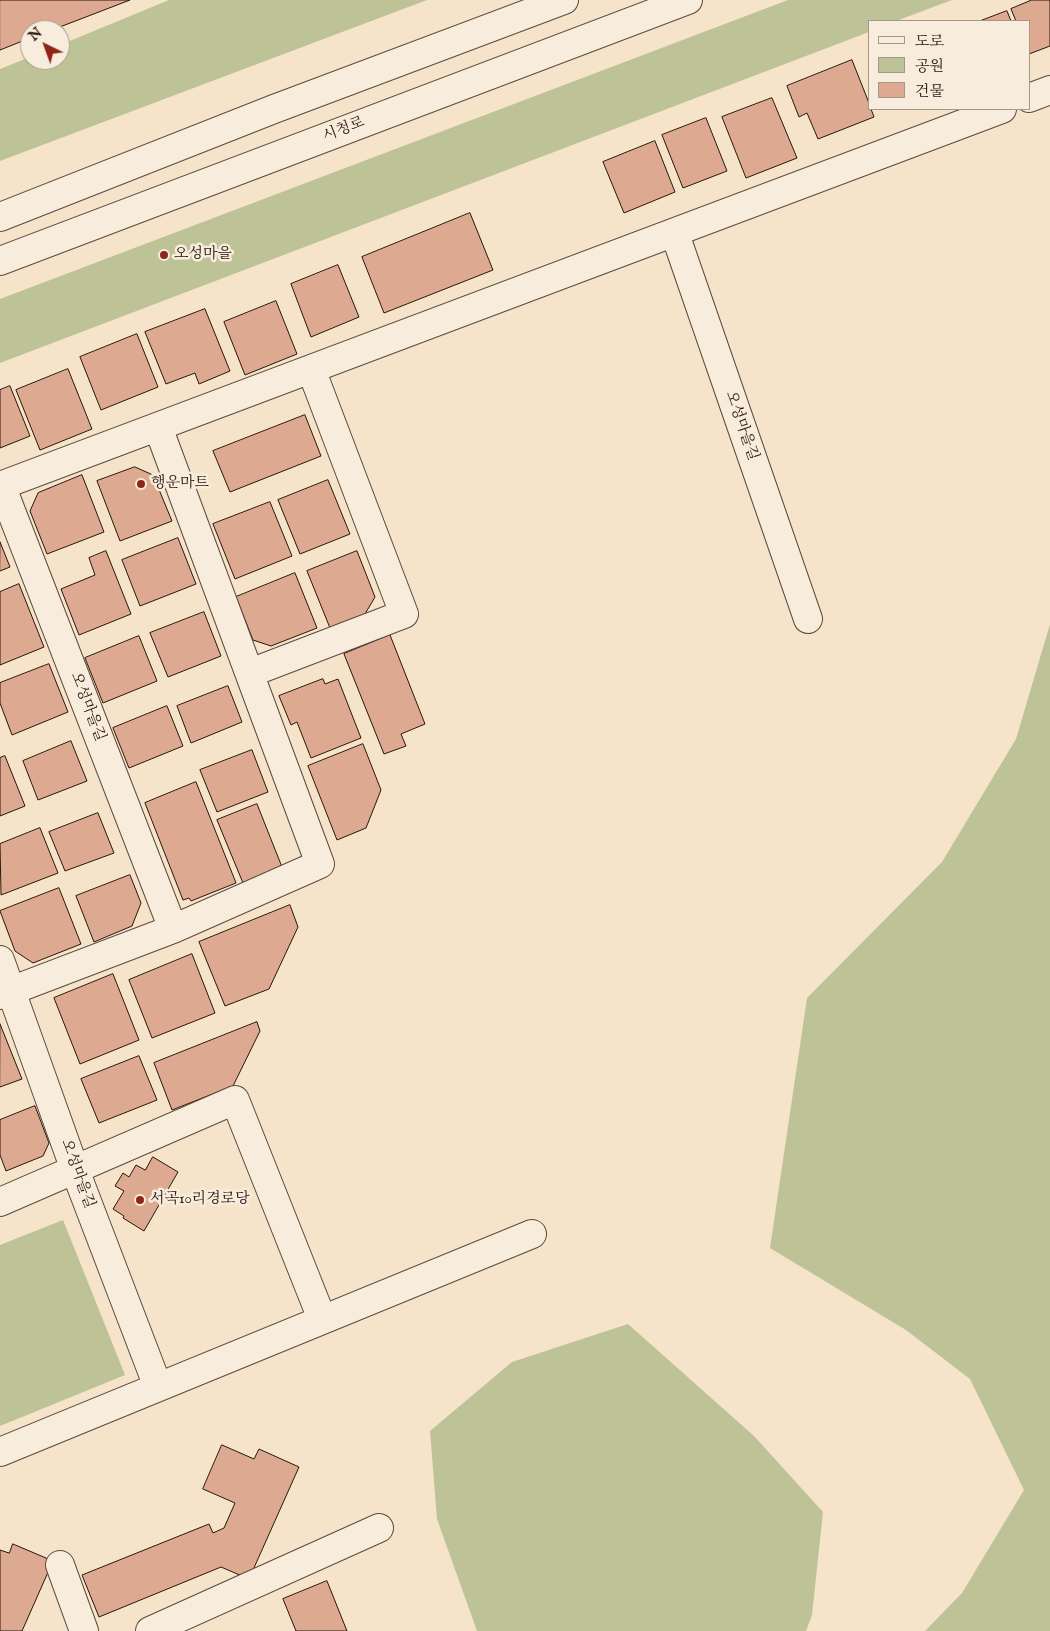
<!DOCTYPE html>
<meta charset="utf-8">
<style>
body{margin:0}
#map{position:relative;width:1050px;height:1631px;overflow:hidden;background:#f5e3ca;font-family:"IM FELL English","Noto Serif KR",serif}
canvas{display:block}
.legend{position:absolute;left:868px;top:20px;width:162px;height:90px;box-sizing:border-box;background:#f8eddd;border:1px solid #a59789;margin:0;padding:6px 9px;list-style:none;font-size:15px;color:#29150c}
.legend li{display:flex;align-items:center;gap:10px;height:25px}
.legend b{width:25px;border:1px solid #a59789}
.north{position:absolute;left:20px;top:20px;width:50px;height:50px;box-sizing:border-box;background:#f8eddd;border:1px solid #a59789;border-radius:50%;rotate:318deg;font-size:14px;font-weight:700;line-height:20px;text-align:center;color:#29150c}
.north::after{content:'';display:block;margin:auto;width:18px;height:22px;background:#8f2418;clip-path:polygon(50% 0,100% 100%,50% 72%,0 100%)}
</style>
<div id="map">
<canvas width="1050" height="1631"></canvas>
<ul class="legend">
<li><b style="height:6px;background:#f8eddd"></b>도로</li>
<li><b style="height:14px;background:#bdc396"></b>공원</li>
<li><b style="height:14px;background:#dda991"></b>건물</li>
</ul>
<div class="north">N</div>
</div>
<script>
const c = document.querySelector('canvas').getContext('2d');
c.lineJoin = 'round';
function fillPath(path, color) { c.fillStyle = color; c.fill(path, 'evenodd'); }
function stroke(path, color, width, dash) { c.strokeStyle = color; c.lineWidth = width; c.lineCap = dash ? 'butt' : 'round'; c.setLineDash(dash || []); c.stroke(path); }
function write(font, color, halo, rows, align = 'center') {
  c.font = font + ' "IM FELL English","Noto Serif KR",serif'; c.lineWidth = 5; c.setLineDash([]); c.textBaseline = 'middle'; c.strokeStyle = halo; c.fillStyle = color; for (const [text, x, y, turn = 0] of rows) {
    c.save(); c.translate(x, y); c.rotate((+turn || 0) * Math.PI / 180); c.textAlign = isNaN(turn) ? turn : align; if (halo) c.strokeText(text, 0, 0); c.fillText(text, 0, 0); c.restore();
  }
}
const green = new Path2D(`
 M169,0H427L0,161V69L30,57V60H60V45Z
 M788,0H952L896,21H869V32L0,363V299Z
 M1050,624V1631H925L962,1593L1024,1490L970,1379L906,1330L770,1248L807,998L942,862L1016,739Z
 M63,1220L125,1375L0,1426V1245Z
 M628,1324L754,1436L823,1512L812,1615L806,1631H477L437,1519L430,1431L512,1362Z`);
const building = new Path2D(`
 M0,0H130L52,30H30V38L0,50Z
 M1032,0H1050V46L1029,54V21H1016L1011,9Z
 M1007,11L1011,21H980Z
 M852,60L869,103V109H871L874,117L818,139L807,113L799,117L787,86Z
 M772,98L797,158L746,178L722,117Z
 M706,118L727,171L683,188L662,135Z
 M655,141L675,192L624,213L603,162Z
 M470,213L493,270L384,313L362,257Z
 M338,265L359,317L311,337L291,284Z
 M276,301L297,354L245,375L224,322Z
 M205,309L230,371L199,384L195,373L166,384L145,332Z
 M137,334L158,387L101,410L80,357Z
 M68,369L92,429L40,450L16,390Z
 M10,386L30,436L0,448V390Z
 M305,415L321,456L230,492L213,451Z
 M135,467L153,475L172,521L120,541L97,481Z
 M82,475L104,532L47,554L30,511L38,493Z
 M328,480L350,534L300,554L278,500Z
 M270,502L292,556L235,579L213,524Z
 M178,538L196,584L140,606L122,560Z
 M0,542L10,567L0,571Z
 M106,551L131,614L79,635L61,589L95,575L89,558Z
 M357,551L375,597L365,614L330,628L307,571Z
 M295,573L317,628L271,646L253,640L236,597Z
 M19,584L44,647L0,665V592Z
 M204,612L221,656L168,677L150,633Z
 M390,635L425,724L401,734L406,746L384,754L344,654Z
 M139,636L157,681L103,703L85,658Z
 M49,664L68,712L12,735L0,703V683Z
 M323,679L325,684L338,679L361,738L311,758L297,722L291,725L279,696Z
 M228,686L242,722L191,743L177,706Z
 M167,706L183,746L129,768L113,728Z
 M71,741L87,781L38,800L23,761Z
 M363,744L381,790L366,828L337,840L308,766Z
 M252,750L268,792L217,812L200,770Z
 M5,756L25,806L0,816V758Z
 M196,782L236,883L191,901L189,898L183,900L145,803Z
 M257,804L282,867L243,883L217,820Z
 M98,813L114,853L65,871L49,832Z
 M40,828L58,873L1,895L0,844Z
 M130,875L141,903L132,926L94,942L76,896Z
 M59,888L81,944L33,963L15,951L0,911Z
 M290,905L298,927L269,989L225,1006L199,942Z
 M192,954L215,1013L152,1038L129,980Z
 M113,974L139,1040L80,1064L54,998Z
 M257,1022L260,1031L233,1086L172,1110L154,1063Z
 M0,1024L22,1079L0,1087Z
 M139,1056L157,1100L99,1123L81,1079Z
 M35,1106L49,1143L43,1156L6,1171L0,1155V1120Z
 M153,1157L178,1172L144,1231L123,1218L124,1216L113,1209L124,1191L115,1186L123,1173L129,1177L136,1165L145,1170Z
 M222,1445L254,1459L259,1449L299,1467L249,1579L221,1567L99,1617L82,1575L209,1524L213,1533L224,1528L235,1503L203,1489Z
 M13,1544L53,1561L22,1631H0V1550L9,1553Z
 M327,1581L347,1631H296L283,1599Z`);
const minor = new Path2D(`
 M1029,98L1050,90
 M0,217L274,109L564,0
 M675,234L808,619
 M0,261L688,0
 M1,485L173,929
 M0,486L1002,109
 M250,673L404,614L311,369
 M0,960L75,1170L158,1387
 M0,995L173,929L320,864L158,427
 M0,1202L235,1100L322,1319
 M0,1452L532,1234
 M60,1565L84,1631
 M150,1631L379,1528`);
const markers = [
 [164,255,5,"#8f2418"],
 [141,484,5,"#8f2418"],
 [140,1200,5,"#8f2418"]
];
const streetNames = [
 ["시청로",344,130,-21],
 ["오성마을길",741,426,71],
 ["오성마을길",87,707,69],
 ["오성마을길",77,1174,70]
];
const poiNames = [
 ["오성마을",174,255],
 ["행운마트",151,484],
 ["서곡10리경로당",150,1200]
];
fillPath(green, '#bdc396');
fillPath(building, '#dda991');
stroke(building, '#29150c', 1);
stroke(minor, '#5c483c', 30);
stroke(minor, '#f8eddd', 28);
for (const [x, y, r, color] of markers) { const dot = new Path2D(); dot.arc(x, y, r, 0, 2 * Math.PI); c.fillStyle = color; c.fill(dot); stroke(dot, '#f8eddd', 2); }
write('15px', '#29150c', '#f8eddd', streetNames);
write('15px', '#29150c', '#f8eddd', poiNames, 'left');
</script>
